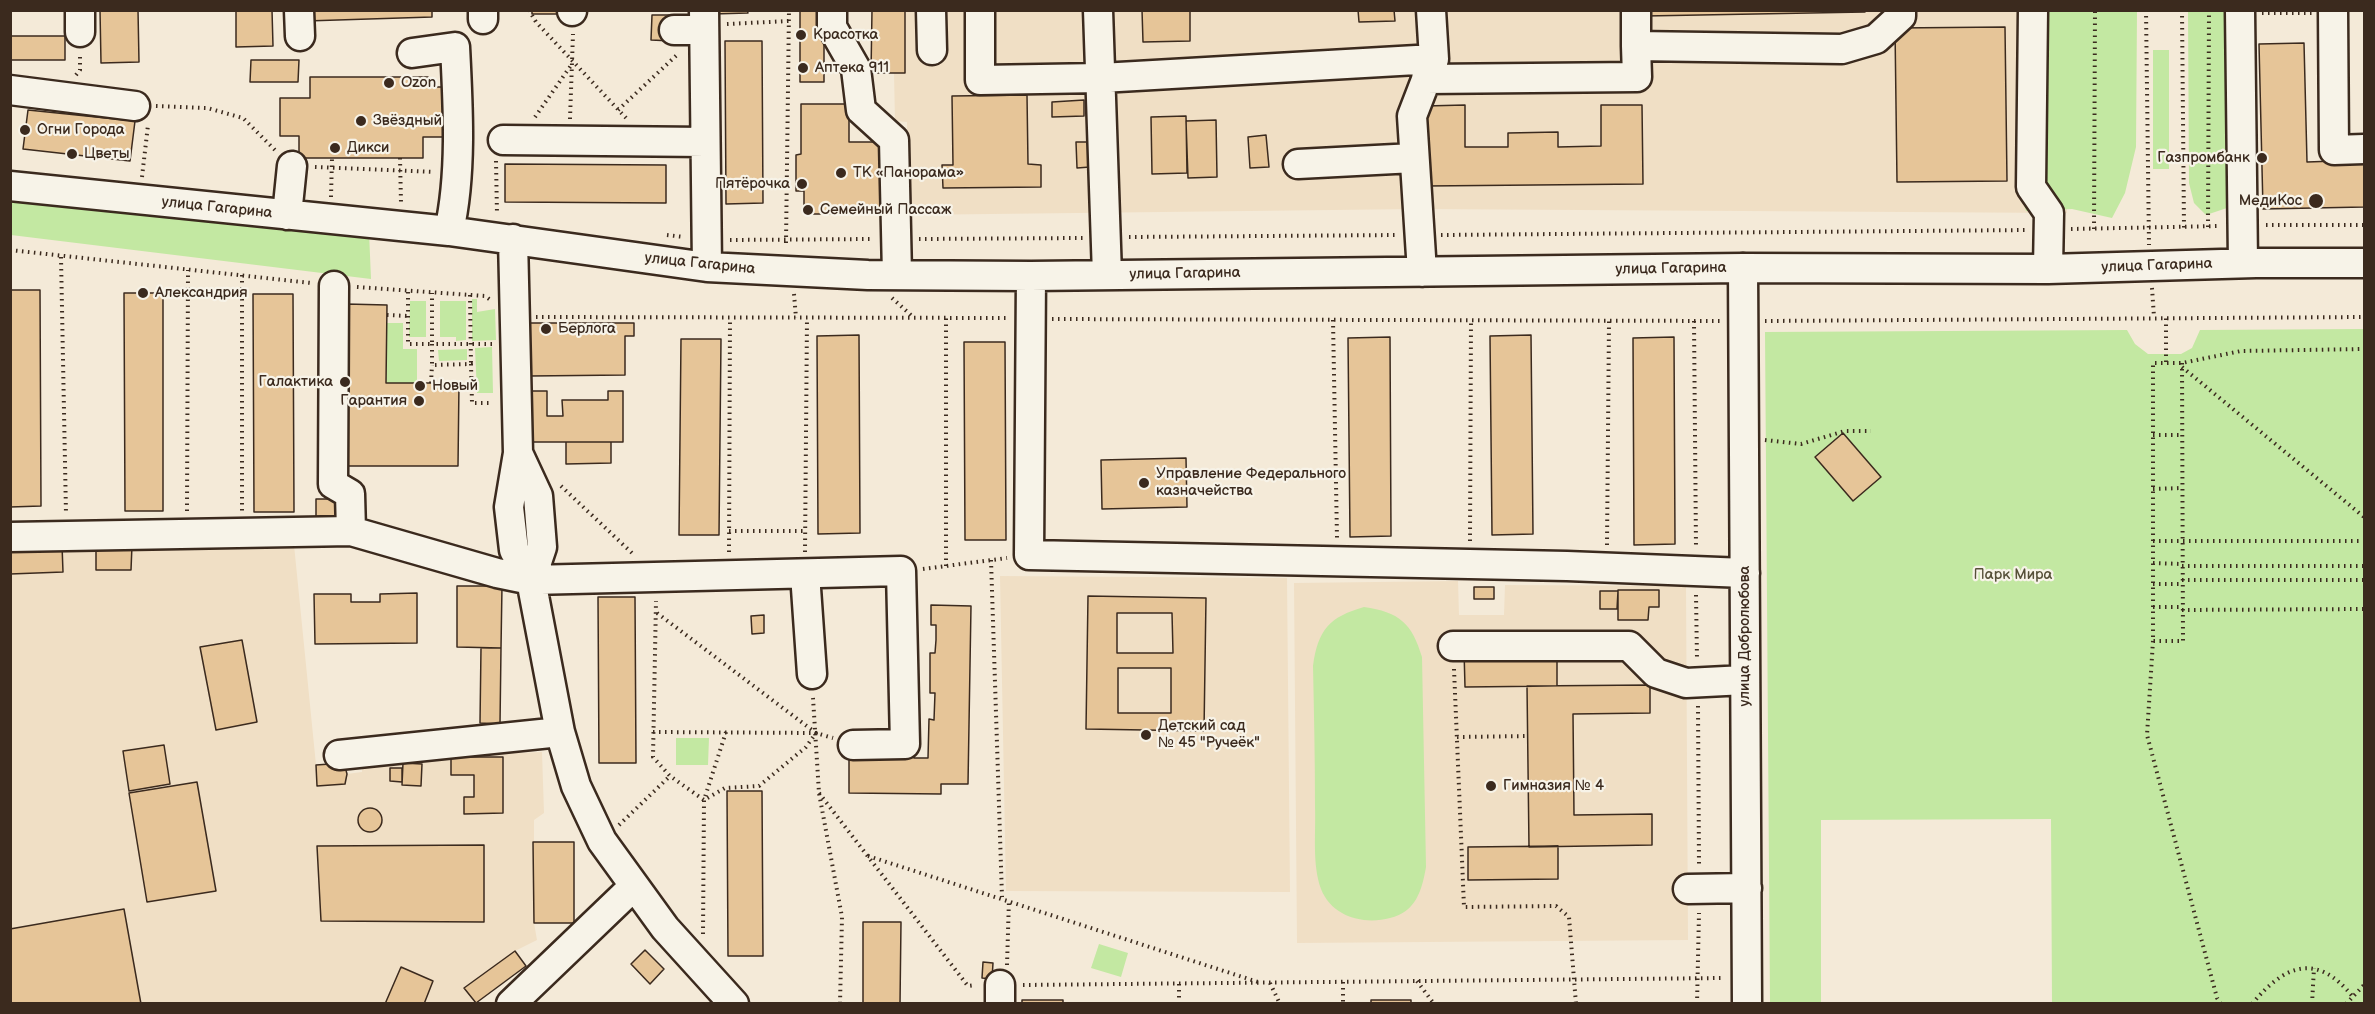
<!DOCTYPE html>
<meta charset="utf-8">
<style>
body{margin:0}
#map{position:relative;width:2375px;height:1014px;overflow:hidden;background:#f4ead8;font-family:"Balsamiq Sans",sans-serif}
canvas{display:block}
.frame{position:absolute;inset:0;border:12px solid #3b2a1e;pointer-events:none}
</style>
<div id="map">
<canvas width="2375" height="1014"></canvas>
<div class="frame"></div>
</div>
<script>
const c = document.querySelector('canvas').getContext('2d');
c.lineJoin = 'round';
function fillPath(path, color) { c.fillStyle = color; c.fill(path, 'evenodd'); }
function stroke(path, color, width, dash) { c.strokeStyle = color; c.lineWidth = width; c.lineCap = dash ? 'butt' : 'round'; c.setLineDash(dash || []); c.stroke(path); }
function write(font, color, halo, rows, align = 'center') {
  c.font = font + ' "Balsamiq Sans",sans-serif'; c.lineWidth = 4.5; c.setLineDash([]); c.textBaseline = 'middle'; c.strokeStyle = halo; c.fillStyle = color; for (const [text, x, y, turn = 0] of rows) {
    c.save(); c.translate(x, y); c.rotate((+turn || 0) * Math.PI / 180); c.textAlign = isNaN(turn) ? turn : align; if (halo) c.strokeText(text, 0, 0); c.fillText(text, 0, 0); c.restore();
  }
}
const built = new Path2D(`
 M872,11H2065L2067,213L1418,209L906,215L907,122L895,121L894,73H871Z
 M294,545L316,765L344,763L347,774L362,772V759L542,752L544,813L534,820V923L537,940L515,951L465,988L475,1003H11L10,546Z
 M1000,576L1287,578L1290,892L1006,891Z
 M1458,581L1459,615H1504L1505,585L1686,586L1688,940L1297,943L1294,583Z`);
const green = new Path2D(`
 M2039,11H2137L2136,147L2125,193L2112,218L2072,209L2026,211L2022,198Z
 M2188,11H2226L2227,208L2206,215L2194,203L2189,183Z
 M2153,50H2169V169H2153Z
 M11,191L369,232L371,279L11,235Z
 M472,299H477V312L495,309L496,340L472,341Z
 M410,301H426V337H409Z
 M440,301H466V340L456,341V337H440Z
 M387,323H403V349H417V383H386Z
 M2364,329V1003H2052L2051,819L1821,820V1003H1770L1765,332L2127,330L2135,344L2148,354H2181L2192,348L2200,330Z
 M492,347L493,393H477L475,348Z
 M467,349V360L439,361L438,350Z
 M1364,607C1399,612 1412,623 1422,657L1426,867C1422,890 1416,912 1390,918C1364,925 1332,917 1321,889C1312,864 1316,833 1315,807C1315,760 1314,713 1313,666C1318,630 1329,617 1364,607Z
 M676,738H709L708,765H676Z
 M1099,944L1128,953L1121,977L1091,968Z`);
const building = new Path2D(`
 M100,10H138L139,62L101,63Z
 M236,10H272L273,46L236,47Z
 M432,10V17L306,21V11Z
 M532,10H565V14H532Z
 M712,10H747L748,13L712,14Z
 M800,10H824V82H800Z
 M872,10H905V73H871Z
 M1142,10H1190V41L1143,42Z
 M1358,10H1394L1395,21L1359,22Z
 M1645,10H1865V12L1645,16Z
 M652,15H672V41L651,40Z
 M2005,27L2007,181L1897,182L1895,28Z
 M10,36H65V60H10Z
 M725,41H762L763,203L726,204Z
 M2304,43L2307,162L2364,160V207L2263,209L2259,44Z
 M251,60H299L298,82H250Z
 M310,77H428V87H443V137H423V158H299V136H280V98H310Z
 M1027,95L1028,164L1041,165V187L943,188L942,165H953L952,96Z
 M1084,100V116L1052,117V102Z
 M801,104H849V142H885V214H804V191H796V155L801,154Z
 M1465,105V147H1508V133L1558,132V147L1601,146V105H1642L1643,184L1426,186L1425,106Z
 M28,110L135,121L130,161L23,149Z
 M1186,116L1187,173L1152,174L1151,117Z
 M1216,120L1217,177L1188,178L1186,121Z
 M1266,135L1269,167L1250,168L1248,137Z
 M1076,142H1090V167L1077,168Z
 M505,164L666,165V203L505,202Z
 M10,290H40L41,506L10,507Z
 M124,293H163V511H125Z
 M253,294H293L294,512H254Z
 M346,304L387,305L386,383H459L458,466H347Z
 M522,323H634V336H625V375L530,376V336H522Z
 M859,335L860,533L818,534L817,336Z
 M1531,335L1533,534L1492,535L1490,336Z
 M1390,337L1391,536L1350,537L1348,338Z
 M1674,337L1675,544L1634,545L1633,338Z
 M681,339H721L719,535H679Z
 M964,342H1005L1006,540H965Z
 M528,391H547V416H563L562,400H608V391H623V442H528Z
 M1843,433L1881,477L1853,501L1815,457Z
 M566,442H611V463L566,464Z
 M1186,458L1187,507L1102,509L1101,460Z
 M316,499H341V519H316Z
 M96,544L132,545L131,570H96Z
 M62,545L63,572L10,574V546Z
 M457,586H502L501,648L457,647Z
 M1474,587H1494V599H1474Z
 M1618,590H1659V607H1649L1648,620H1618Z
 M1600,591H1618L1617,609H1600Z
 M417,593V643L315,644L314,594H351V602H380V594Z
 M1088,596L1206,598L1204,731L1086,729ZM1117,613H1172L1173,653H1117ZM1118,668H1171V713H1118Z
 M598,597H635L636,763H599Z
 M931,605L971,606L968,784H941V794L849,793V753L914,754V758H928L929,719L934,720L935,693H930V653H935L936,640V625H931Z
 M764,615V633L752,634L751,616Z
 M242,640L257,722L216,730L200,647Z
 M481,648H501L500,724L480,723Z
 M1557,649V686L1465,687L1464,650Z
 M1650,685V713L1573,714L1574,815L1652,814V845L1529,847L1527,686Z
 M164,745L170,784L129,791L123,751Z
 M451,757H503V813L464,814V797H474V775H451Z
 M344,763L347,774L345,784L317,786L316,765Z
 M403,763L422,764L421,786L402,785Z
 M390,768H402V782L390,781Z
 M197,782L216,891L147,902L129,793Z
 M727,791H762L763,956H728Z
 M358 820a12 12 0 1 1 24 0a12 12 0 1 1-24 0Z
 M533,842H574V923H534Z
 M484,845V922L321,921L317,846Z
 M1558,846V879L1468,880V847Z
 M124,909L141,1004H10V929Z
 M863,922H901L900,1004H863Z
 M645,950L664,969L650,984L631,964Z
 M515,951L526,966L476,1003L464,988Z
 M983,962L993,963L992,979L982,978Z
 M401,967L433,981L424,1004H385Z
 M1022,1000H1063V1004H1022Z
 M1371,1000H1411V1004H1371Z`);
const path = new Path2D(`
 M529,10L536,22L627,119
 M2146,10L2149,245
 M2182,10L2184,228
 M2262,13H2312
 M727,24L789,21
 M76,75L80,70V54
 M156,106L207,108L243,118L275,150
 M618,110L679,53
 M535,117L572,64
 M570,119L573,34
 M400,158L401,203
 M496,161L497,214
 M315,167L434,172
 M142,177L148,125
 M331,197L332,158
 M2266,225H2364
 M2208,227L2209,10
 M2071,229L2219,226
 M2094,229L2095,10
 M667,235L684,237
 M1441,235L2028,230
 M1129,237L1398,235
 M919,239L1083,238
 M730,240L873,239
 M786,243L789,10
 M10,250L311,283
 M61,257L66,514
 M242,275V511
 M357,287L485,296L492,301
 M2152,288L2154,317
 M408,292V344H432V293
 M794,294L796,318
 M470,295L471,364
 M892,298L913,317
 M387,315L408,316
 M536,317L1009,318
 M1052,319L1720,321
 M1333,320L1337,538
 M1694,321L1696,548
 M1765,321L2364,317
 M492,344H432V365L471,364L472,403H493
 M2166,362V318
 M2182,363L2183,641H2153V363H2182L2241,351L2364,349
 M2182,367L2364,517
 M431,383L432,365
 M2153,435H2182
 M1765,440L1801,444L1845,431H1871
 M561,486L632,553
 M2153,489L2182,488
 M187,511L188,270
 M729,531H806
 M1470,541L1471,320
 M2153,541H2364
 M1607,545L1609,321
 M729,552L730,318
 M805,552L807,318
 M991,560L1002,897
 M2153,563L2182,564
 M946,566V318
 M2182,566H2364
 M923,569L1007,558
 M2182,580H2364
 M2153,584H2182
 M1696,595L1697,659
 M2153,607H2182
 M2182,610L2364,609
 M657,613L816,733L833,738
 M2153,641L2147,735L2217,998L2221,1004
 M1454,669L1464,907L1556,906L1569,917L1576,1004
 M813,698L819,793L842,917L840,1004
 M1698,706L1699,866
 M653,732L816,733L806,747L759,786L725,788L704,800L670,776L653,757L656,601
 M1457,737L1528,736
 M819,793L968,986L976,985
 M619,825L670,776
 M868,856L1258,982
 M703,934L704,800L726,732
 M1007,965L1009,899
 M1417,981L1434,1004
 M1343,982V1004
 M1270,983L1280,1004
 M1179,984V1004
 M1023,985L1723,978
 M1697,1004L1699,913
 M2252,1004C2285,964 2317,952 2353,997
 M2312,1004L2314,968
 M2346,1004L2364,985`);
const minor = new Path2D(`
 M299,10L300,36
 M483,10V19
 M572,10V11
 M704,10L707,267
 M832,10V27L856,69L861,110L894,140L897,275
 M931,10L932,50
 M980,10V80L1101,78L1434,59
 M1098,10L1107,275
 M2033,10L2031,187L2049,213L2048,269
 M2240,10L2243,263
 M2333,10L2334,150L2364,149
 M674,30H704
 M80,32V10
 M1636,46V10
 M412,53L455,47C458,105 462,174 449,231
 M1426,79L1637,77L1636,46L1842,49L1876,39L1901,16V10
 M10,90L135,106
 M503,140L705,142
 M1298,164L1414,158
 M10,186L449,231L707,267L868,275L1031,276L1743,268L2048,269L2256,263H2364
 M287,215L292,166
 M513,239L518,453L509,507L514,550L531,580L560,732L576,786L602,841L665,928L734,1004
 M1743,268L1747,1004
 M1422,272L1412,116L1434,59L1431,10
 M1031,276L1029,555L1567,566L1745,573
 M334,286L333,484L350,494L351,531
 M518,453L538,496L542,547L531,580
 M10,537L351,531L497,573L531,580L901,571L905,744L853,745
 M805,574L812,674
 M1453,646H1629L1656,673L1686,683L1745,680
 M339,755L560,732
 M1688,889L1747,888
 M511,1004L633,887
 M1000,1004V985`);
const markers = [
 [801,35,6,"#3b2a1e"],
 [803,68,6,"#3b2a1e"],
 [389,83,6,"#3b2a1e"],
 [361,121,6,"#3b2a1e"],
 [25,130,6,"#3b2a1e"],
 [335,148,6,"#3b2a1e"],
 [72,154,6,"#3b2a1e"],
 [2262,158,6,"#3b2a1e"],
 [841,173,6,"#3b2a1e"],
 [802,184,6,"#3b2a1e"],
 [2316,201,8,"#3b2a1e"],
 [808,210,6,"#3b2a1e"],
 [143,293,6,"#3b2a1e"],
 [546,329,6,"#3b2a1e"],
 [345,382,6,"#3b2a1e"],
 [420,386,6,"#3b2a1e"],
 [419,401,6,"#3b2a1e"],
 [1144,483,6,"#3b2a1e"],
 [1146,735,6,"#3b2a1e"],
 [1491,786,6,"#3b2a1e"]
];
const poiNames = [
 ["Красотка",813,35],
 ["Аптека 911",815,68],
 ["Ozon",401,83],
 ["Звёздный",373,121],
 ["Огни Города",37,130],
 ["Дикси",347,148],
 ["Цветы",84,154],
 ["Газпромбанк",2250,158,"right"],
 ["ТК «Панорама»",853,173],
 ["Пятёрочка",790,184,"right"],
 ["МедиКос",2302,201,"right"],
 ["Семейный Пассаж",820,210],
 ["Александрия",155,293],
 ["Берлога",558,329],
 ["Галактика",333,382,"right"],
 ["Новый",432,386],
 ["Гарантия",407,401,"right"],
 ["Управление Федерального",1156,474],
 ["казначейства",1156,491],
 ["Детский сад",1158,726],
 ["№ 45 \"Ручеёк\"",1158,743],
 ["Гимназия № 4",1503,786]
];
const streetNames = [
 ["улица Гагарина",217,208,6],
 ["улица Гагарина",700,264,6],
 ["улица Гагарина",2157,266,-2],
 ["улица Гагарина",1671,269,-1],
 ["улица Гагарина",1185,274,-1],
 ["улица Добролюбова",1745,636,-90]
];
const parkNames = [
 ["Парк Мира",2013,575]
];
fillPath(built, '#f0dfc5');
fillPath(green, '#c3e8a2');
fillPath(building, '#e6c598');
stroke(building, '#3b2a1e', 1.5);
stroke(minor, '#3b2a1e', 33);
stroke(path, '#3b2a1e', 4, [1.5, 4.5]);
stroke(minor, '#f7f3e8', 28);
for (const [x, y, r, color] of markers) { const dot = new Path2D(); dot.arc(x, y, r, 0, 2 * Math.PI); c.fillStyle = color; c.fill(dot); stroke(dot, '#f7f3e8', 2); }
write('15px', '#3b2a1e', '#f7f3e8', poiNames, 'left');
write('15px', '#3b2a1e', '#f7f3e8', streetNames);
write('15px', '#565038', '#f7f3e8', parkNames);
</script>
